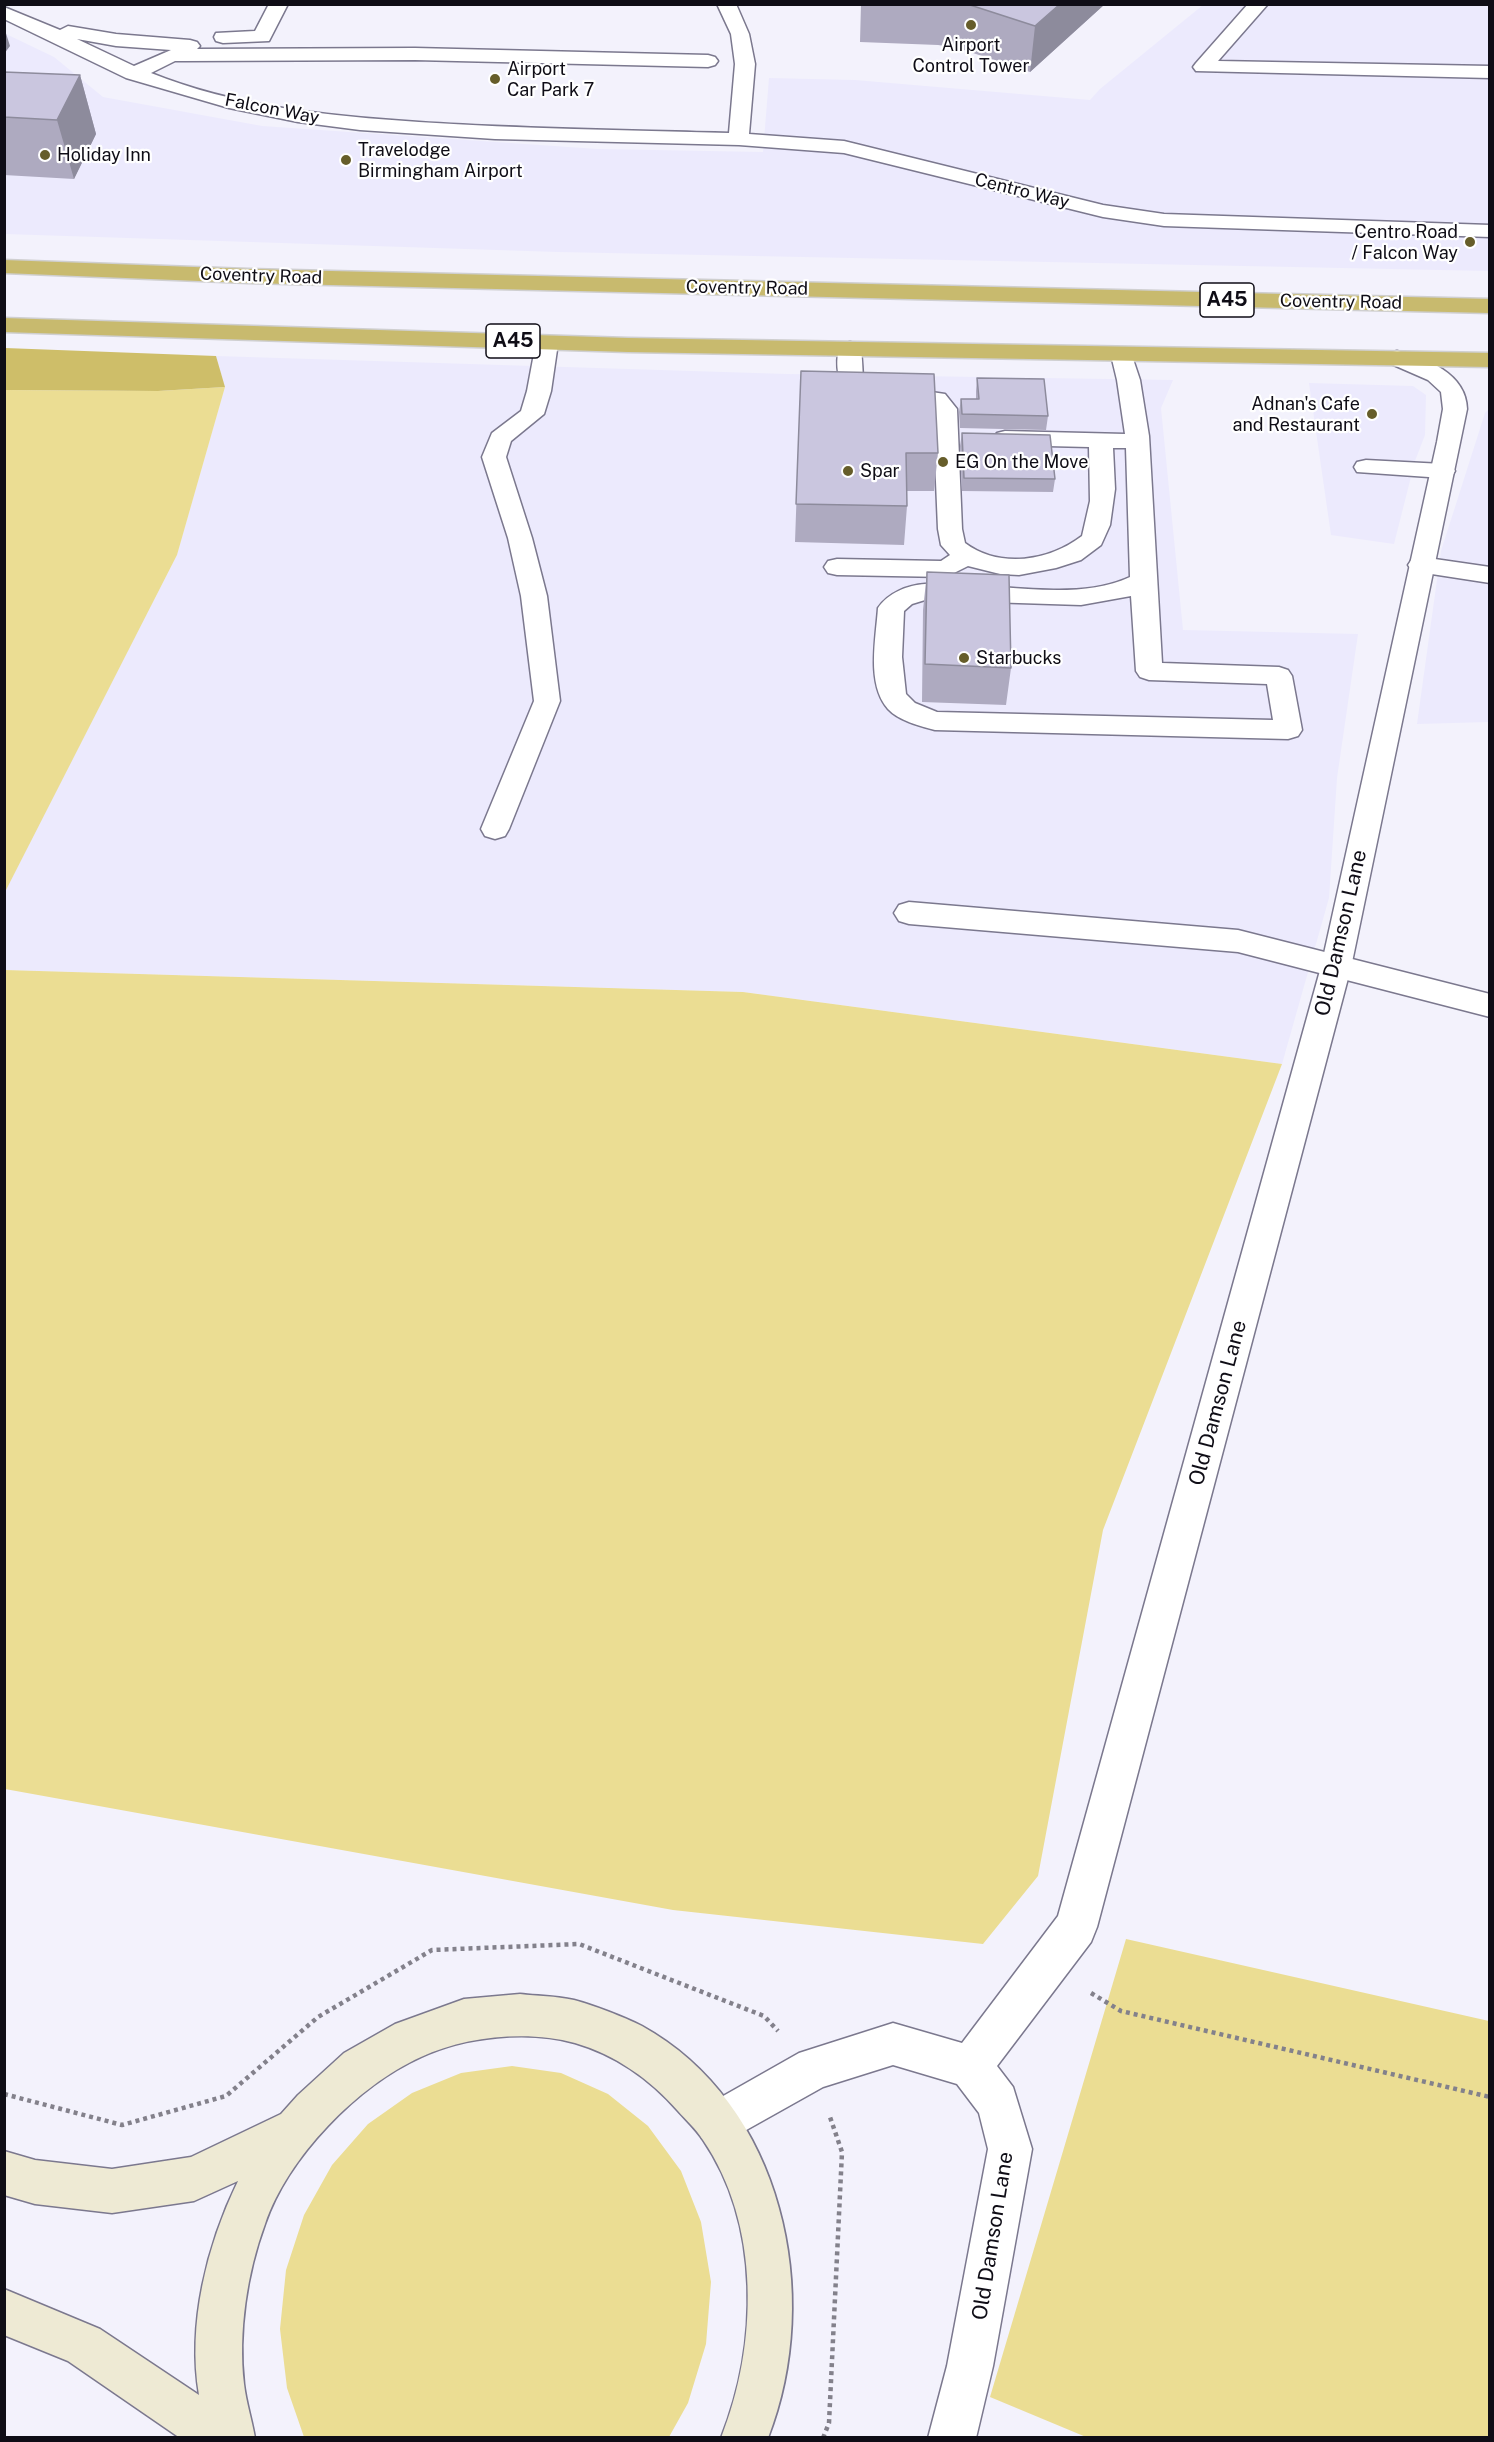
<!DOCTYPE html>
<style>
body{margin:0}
#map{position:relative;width:1494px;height:2442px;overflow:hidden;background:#f3f2fc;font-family:"Public Sans",sans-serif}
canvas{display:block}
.frame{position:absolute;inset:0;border:6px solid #0f0d16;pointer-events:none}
</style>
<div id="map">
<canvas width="1494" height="2442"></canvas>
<div class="frame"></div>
</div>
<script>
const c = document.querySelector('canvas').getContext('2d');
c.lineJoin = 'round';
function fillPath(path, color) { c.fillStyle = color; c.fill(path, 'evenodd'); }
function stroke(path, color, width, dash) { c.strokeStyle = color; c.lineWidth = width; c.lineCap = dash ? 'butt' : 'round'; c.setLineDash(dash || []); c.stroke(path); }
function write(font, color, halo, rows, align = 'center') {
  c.font = font + ' "Public Sans",sans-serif'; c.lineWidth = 4.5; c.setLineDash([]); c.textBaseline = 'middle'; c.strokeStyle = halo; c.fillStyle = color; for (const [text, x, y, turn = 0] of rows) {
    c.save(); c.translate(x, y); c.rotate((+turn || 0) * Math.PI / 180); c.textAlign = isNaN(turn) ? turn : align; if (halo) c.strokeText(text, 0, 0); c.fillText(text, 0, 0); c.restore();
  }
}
const built = new Path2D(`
 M1203,5H1489V271L558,252L5,234L4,33L54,57L103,97L262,126L598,149L763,152L769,78L855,80L1090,100L1100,89Z
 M216,356L787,374L1173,380L1161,408L1183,630L1358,634L1337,778L1329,898L1282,1064L743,992L5,970L4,892L177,555L225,387Z
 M1309,383L1413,386L1426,395L1425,435L1415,461L1394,544L1331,535Z
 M1489,409V722L1417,724L1441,551L1485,413Z`);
const green = new Path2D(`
 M225,387L177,555L5,892V390L158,391Z
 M5,970L743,992L1282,1064L1103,1530L1038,1876L983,1944L673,1910L5,1789Z
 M1126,1939L1489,2021V2437H1086L990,2397Z
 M512,2066L561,2073L608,2094L648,2126L681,2171L701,2222L711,2282L706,2344L688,2403L669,2437H304L287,2388L280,2329L286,2270L304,2215L332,2165L368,2124L412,2093L461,2073Z`);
const forest = new Path2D(`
 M5,348L216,356L225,387L158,391L5,390Z`);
const path = new Path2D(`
 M1091,1993L1121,2011L1490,2097
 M4,2094L122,2125L226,2096L318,2017L432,1950L579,1944L764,2016L778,2031
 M823,2438L829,2423L842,2152L830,2117`);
const lane = new Path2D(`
 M269,4H288L269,41L223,43L216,41L214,37L216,33L255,31Z
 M717,4H736L749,34L755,64L749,134L844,141L1103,205L1164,214L1490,225V237L1164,226L1103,217L844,153L739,145L495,139L360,130L298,122L229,108L126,78L4,19V7L60,30L68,26L116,34L190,40L197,42L200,46L197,49L415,48L708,55L715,57L718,61L715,65L708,67L415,60L185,61H175L151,73C235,107 330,116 419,122C523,129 626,130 729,133L735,64L731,34ZM77,39L116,46L171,50L134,66Z
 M1248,4H1268L1218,61L1490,66V78L1196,71L1193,67L1196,63Z
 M547,336L555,338L558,343L551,391L544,414L511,441L506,457L532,538L547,596L560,701L509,829L505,836L495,839L485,836L481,829L534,701L521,596L508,538L482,457L492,433L521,411L527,391L536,343L539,338Z
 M850,342L858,344C864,353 861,370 864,382L945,394L957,409L962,529L965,543C1000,569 1049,561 1082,536L1090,501L1089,447L1005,445L997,443L993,438L997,433L1005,431L1125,434L1117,380L1111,355L1114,350L1122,348L1130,350L1140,380L1149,436L1162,663L1279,667L1288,670L1292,676L1302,730L1298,736L1288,739L935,730C920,726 899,721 888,709C866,684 876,638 878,608C888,593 908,585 925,584C989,580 1072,604 1130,577L1126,448H1113L1115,489L1110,525L1101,545L1081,560L1056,568L1019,575L1000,574L968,566L946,577L837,575L828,573L824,567L828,561L837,559L941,561L950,555L941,545L938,529L933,410L930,405L876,399L845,391C837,379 834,356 842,344ZM1131,596L1136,671L1140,677L1149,680L1267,684L1273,720L937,712L915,703L906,694L902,657L904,611L912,604L925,600L1081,605Z
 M1366,460L1443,464L1452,466L1455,471L1452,476L1443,478L1357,472L1354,467L1357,462Z
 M1421,557L1490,567V583L1412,571L1408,565L1412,559Z
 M909,902L1238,930L1490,994V1017L1238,952L909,924L899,921L894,913L899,905Z`);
const street = new Path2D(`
 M1397,351C1427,359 1466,373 1467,409L1351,967L1097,1927L1091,1942L997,2066L1013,2087L1032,2149L993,2366L976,2438H928L947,2366L988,2149L979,2113L957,2084L893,2065L823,2087L732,2138L717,2145L702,2138L695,2123L702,2108L799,2053L893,2023L962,2043L1058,1916L1321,967L1437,442L1443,409L1441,392L1428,380L1389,363L1386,358L1389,353Z`);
const secondary = new Path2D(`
 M520,1994C537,1996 556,1996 574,2000C593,2005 624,2017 642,2026C783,2104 824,2295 768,2438H721C758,2345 761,2225 703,2140C696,2129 686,2120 678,2111C651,2080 616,2055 575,2043C529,2030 465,2036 421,2057C357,2086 288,2157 265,2224C247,2273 238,2332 244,2384C246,2402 252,2420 255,2438H180L68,2361L4,2335V2289L100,2329L199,2395C187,2324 207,2245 238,2181L194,2201L112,2213L35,2204L4,2195V2151L35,2160L112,2169L191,2157L281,2114L298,2095L344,2053L395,2024L464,1999Z`);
const highway = new Path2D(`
 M4,260L248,269L1490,299V313L248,283L4,273Z
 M4,318L628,338L1490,353V367L628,352L4,332Z`);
const wall = new Path2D(`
 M861,4H1105L1030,72L958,48L938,45L860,42Z
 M4,72L80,75L96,134L74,179L4,175Z
 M801,371L938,453L934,491H907V506L904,545L795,542Z
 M977,378L1048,416L1046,430L960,428L959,412L961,399H976V391Z
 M962,433L1055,479L1053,492L962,491L960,446Z
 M927,572L1011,668L1006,705L922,702L923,610Z`);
const shadedWall = new Path2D(`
 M1060,4H1105L1030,72L1035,26Z
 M4,27L10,46L4,54Z
 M80,75L96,134L74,179L57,120Z`);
const building = new Path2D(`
 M967,4H1060L1035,26Z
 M4,72L80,75L57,120L4,117Z
 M801,371L934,374L938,453H906L907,506L796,504Z
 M977,378L1044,379L1048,416L962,414L961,399H979Z
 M962,433L1050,435L1055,479L964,478Z
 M927,572L1009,575L1011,668L925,664Z`);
const markers = [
 [971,25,6,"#665d2a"],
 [495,79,6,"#665d2a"],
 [45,155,6,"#665d2a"],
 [346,160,6,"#665d2a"],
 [1470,242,6,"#665d2a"],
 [1372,414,6,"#665d2a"],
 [943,462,6,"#665d2a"],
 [848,471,6,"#665d2a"],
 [964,658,6,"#665d2a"]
];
const farPoinames = [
 ["Airport",971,45,"center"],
 ["Control Tower",971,66,"center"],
 ["Airport",507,69],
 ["Car Park 7",507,90],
 ["Travelodge",358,150],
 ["Birmingham Airport",358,171],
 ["Holiday Inn",57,155],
 ["Centro Road",1458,232,"right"],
 ["/ Falcon Way",1458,253,"right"],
 ["Adnan's Cafe",1360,404,"right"],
 ["and Restaurant",1360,425,"right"],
 ["EG On the Move",955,462],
 ["Spar",860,471],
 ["Starbucks",976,658]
];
const farStreetnames = [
 ["Falcon Way",272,109,11],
 ["Centro Way",1022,191,14],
 ["Coventry Road",261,276,2],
 ["Coventry Road",747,288,1],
 ["Coventry Road",1341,302,1]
];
const shields = [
 [1227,300,54],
 [513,341,54]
];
const shieldNames = [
 ["A45",1227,300],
 ["A45",513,341]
];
const streetNames = [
 ["Old Damson Lane",1341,933,-77],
 ["Old Damson Lane",1218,1403,-75],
 ["Old Damson Lane",993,2236,-81]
];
fillPath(built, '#eceafd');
fillPath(green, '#ebdd93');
fillPath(forest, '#cebe69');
stroke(lane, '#7b788e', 3);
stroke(street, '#7b788e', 3);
stroke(secondary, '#7b788e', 3);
stroke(highway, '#cfcfd0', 3);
stroke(path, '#83818b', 4.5, [4, 4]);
fillPath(lane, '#fff');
fillPath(street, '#fff');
fillPath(secondary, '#eeead4');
fillPath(highway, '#c8ba6e');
fillPath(wall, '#aeaac0');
fillPath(shadedWall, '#8d8b9c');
fillPath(building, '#cac6df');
stroke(building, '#8d8b9c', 1.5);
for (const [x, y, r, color] of markers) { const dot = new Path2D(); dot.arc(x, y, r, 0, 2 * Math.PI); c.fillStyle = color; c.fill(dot); stroke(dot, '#fff', 2); }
write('18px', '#0f0d16', '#fff', farPoinames, 'left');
write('18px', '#0f0d16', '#fff', farStreetnames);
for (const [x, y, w] of shields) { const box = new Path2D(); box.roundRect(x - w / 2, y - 17, w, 34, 4.5); c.fillStyle = '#fff'; c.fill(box); stroke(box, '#0f0d16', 1.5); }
write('bold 20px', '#0f0d16', null, shieldNames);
write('21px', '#0f0d16', '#fff', streetNames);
</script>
